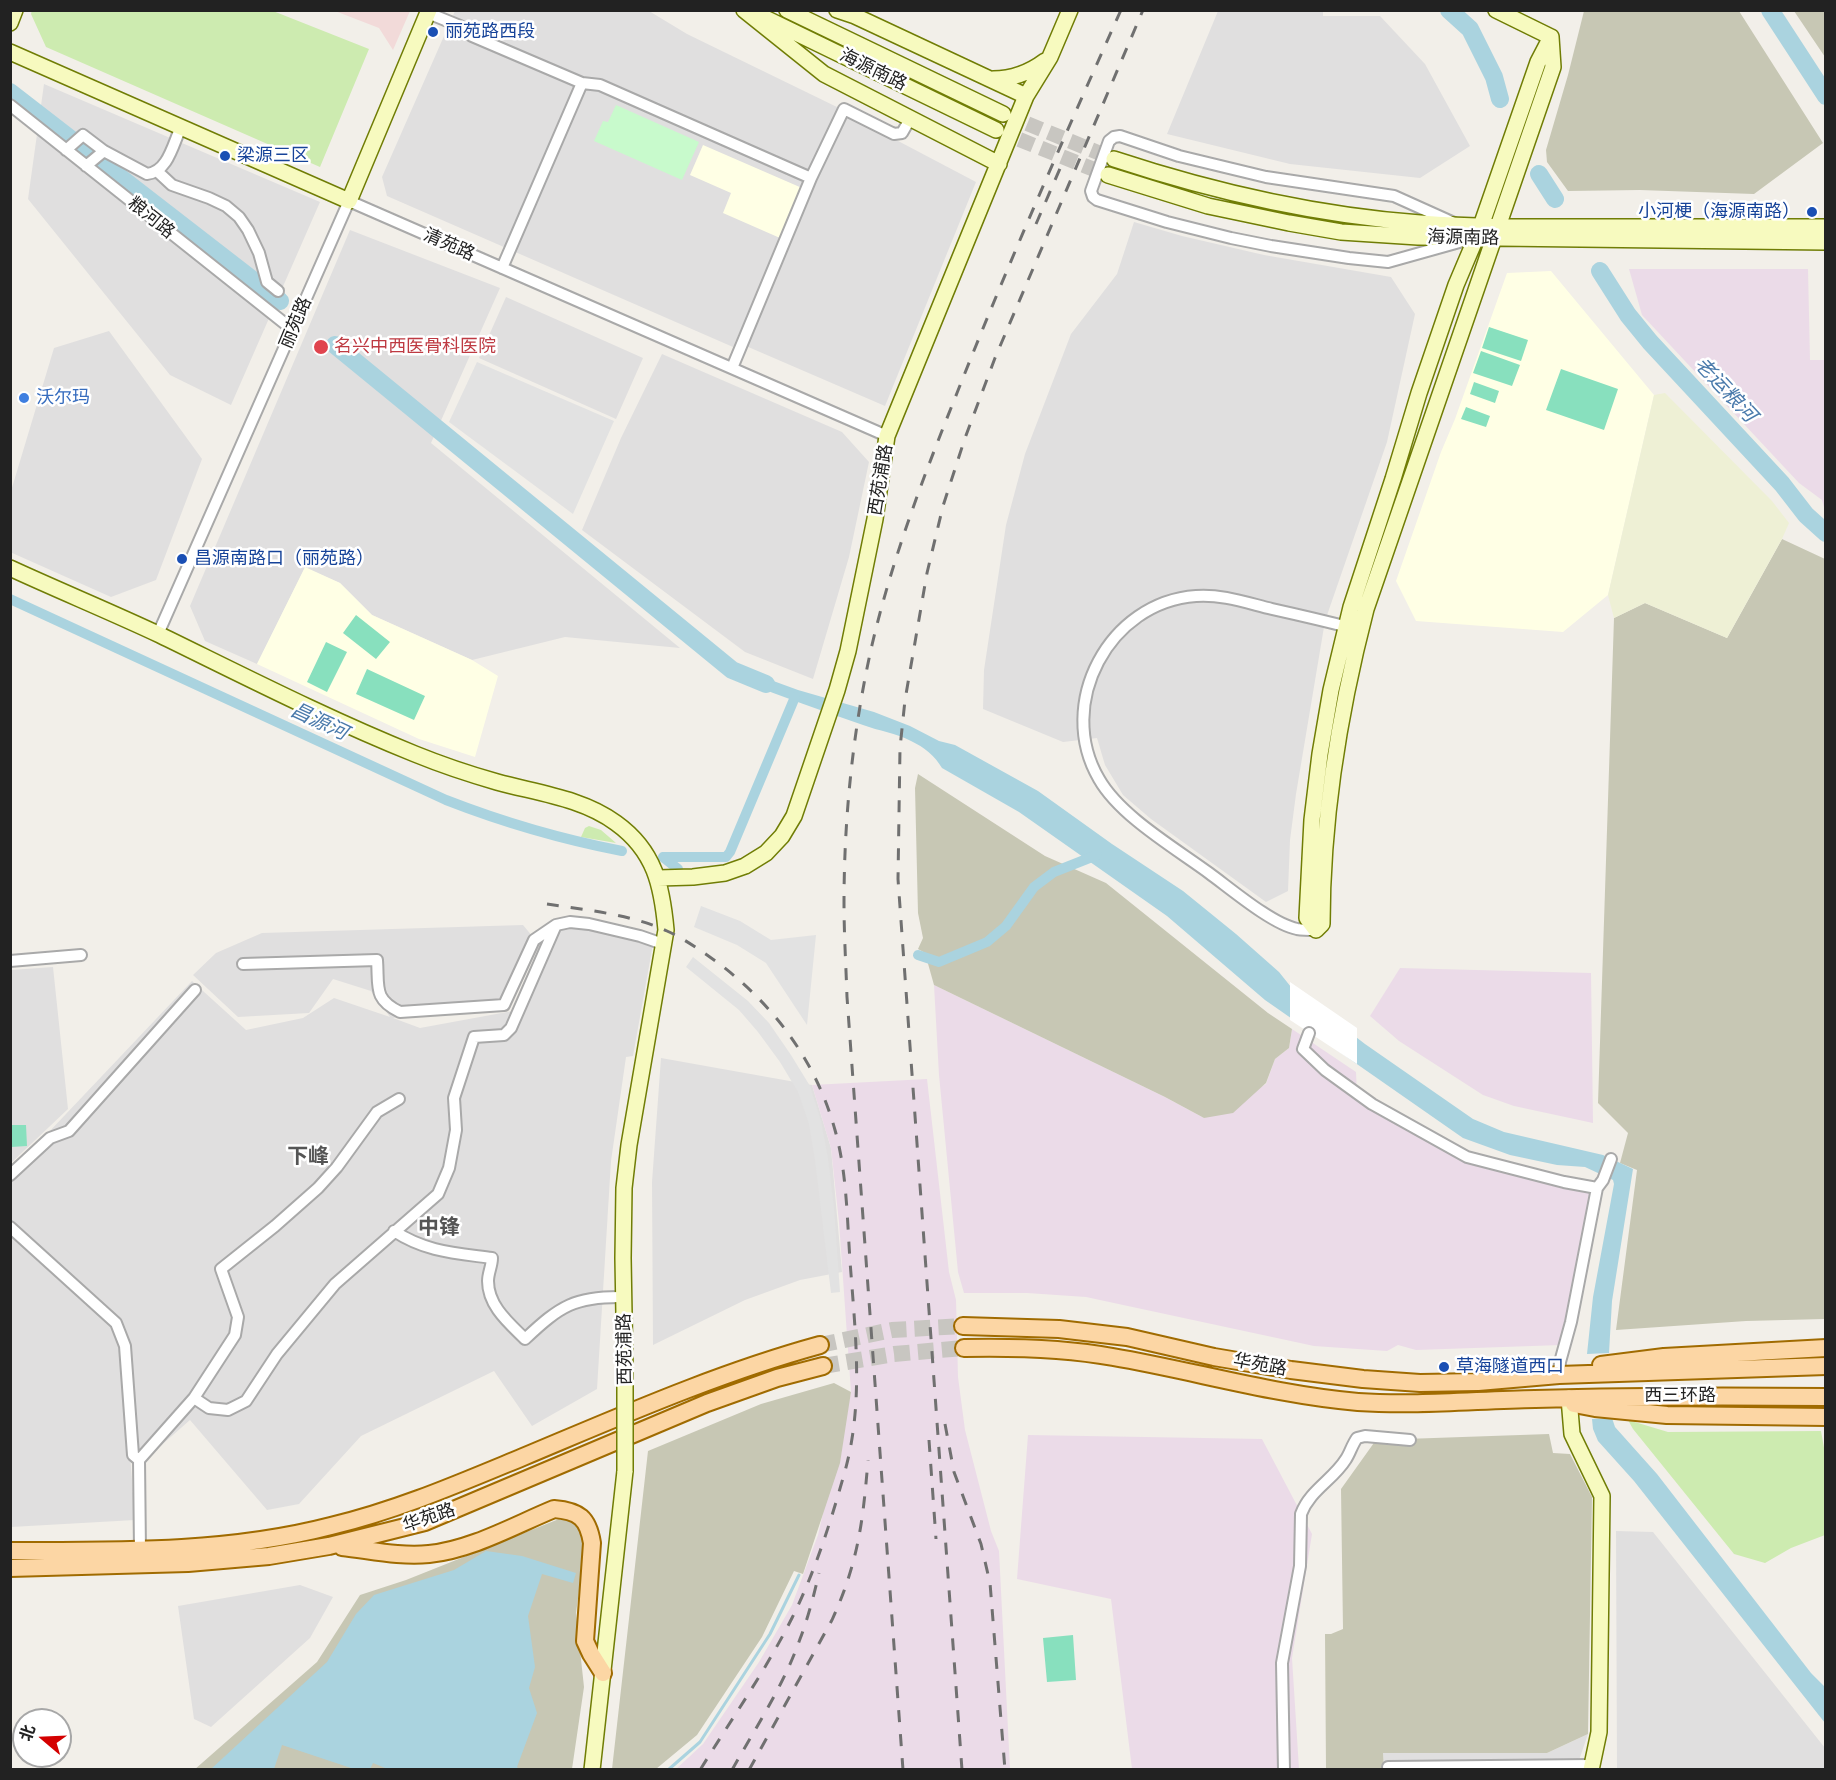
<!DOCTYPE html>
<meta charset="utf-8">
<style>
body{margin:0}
#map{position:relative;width:1836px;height:1780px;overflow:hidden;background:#f2efe9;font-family:"PT Sans","Noto Sans SC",sans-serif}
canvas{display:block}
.frame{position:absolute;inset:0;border:12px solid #222;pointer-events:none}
.north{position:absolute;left:12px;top:1708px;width:60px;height:60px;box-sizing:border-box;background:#fff;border:2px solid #a7a7a7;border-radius:50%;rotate:289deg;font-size:16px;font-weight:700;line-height:24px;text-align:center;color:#222}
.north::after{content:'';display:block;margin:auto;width:21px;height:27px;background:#d40000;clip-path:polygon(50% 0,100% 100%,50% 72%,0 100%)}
</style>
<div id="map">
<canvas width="1836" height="1780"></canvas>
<div class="frame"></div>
<div class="north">北</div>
</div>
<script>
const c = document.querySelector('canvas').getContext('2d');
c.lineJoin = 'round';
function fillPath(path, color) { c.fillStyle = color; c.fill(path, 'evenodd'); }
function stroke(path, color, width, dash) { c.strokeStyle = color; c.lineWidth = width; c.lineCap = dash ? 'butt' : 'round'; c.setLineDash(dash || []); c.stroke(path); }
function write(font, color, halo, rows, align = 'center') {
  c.font = font + ' "PT Sans","Noto Sans SC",sans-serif'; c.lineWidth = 5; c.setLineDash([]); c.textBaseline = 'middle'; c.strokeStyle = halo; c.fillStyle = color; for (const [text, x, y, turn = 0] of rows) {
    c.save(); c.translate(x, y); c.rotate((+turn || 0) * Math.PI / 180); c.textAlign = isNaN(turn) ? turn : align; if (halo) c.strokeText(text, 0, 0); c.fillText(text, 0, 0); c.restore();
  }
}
const residential = new Path2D(`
 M1323,10V16H1380L1425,64L1470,146L1420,178L1290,164L1167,134L1218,11Z
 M455,11H649L687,34L839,108L733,347L387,196L382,177Z
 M44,84L320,202L231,405L170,375L28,199Z
 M845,113L976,182L885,406L746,346Z
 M1134,222L1182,236L1264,255L1391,277L1415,314L1387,442L1325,621L1296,794L1290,840L1288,891L1266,902L1151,819L1123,795L1105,765L1097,738L1063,742L983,709L984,670L1006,525L1025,454L1071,334L1117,274Z
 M350,230L500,288L431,443L680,648L565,637L472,660L372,615L340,583L305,568L257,664L205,641L190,606Z
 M506,297L643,358L616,419L479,358Z
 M109,331L202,459L156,580L111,597L10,552L11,491L54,348Z
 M662,354L842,432L869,462L849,557L813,679L745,652L582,530L621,438Z
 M523,925L538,943L503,1010L393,1018L420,1028L518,1010L553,934L568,927L590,929L653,944L633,1056L626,1057L611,1161L597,1389L532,1426L494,1371L361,1436L299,1504L267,1510L190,1420L148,1457L129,1441L135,1520L11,1527V1231L110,1321L123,1345L122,1322L11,1223V1172L192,981L246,1030L303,1018L334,998L390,1017L371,991L333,979L309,1013L238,1017L193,975L216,953L262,933Z
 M53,967L68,1109L11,1163V970Z
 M661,1058L812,1085L831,1148L842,1272L800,1280L745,1300L653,1345L652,1182Z
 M1616,1531L1653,1532L1825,1748V1769H1617Z
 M300,1585L333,1597L310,1638L211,1727L194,1719L178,1606Z
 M1588,1734L1576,1769H1384L1383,1753H1547Z`);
const commercial = new Path2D(`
 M335,11H410L393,50L379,28Z`);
const industrial = new Path2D(`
 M1808,269L1810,360H1825V511L1822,500L1799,483L1642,315L1629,269Z
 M1400,968L1591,973L1593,1123L1514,1106L1483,1095L1399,1041L1370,1016Z
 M934,985L1165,1097L1204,1118L1266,1084L1275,1059L1289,1048L1292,1029L1356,1072L1357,1094L1464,1155L1588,1187L1591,1204L1561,1345L1416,1350L1398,1345L1387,1351L1314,1346L1086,1297L1027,1293H964L958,1272L939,1075Z
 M927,1079L949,1272L956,1300L958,1377L965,1430L991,1531L999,1551L1010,1769L675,1770L703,1744L759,1662L792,1605L818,1535L851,1392L839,1222L831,1148L812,1085Z
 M1028,1435L1262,1439L1312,1534L1292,1658L1299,1769H1132L1111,1599L1017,1579Z`);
const education = new Path2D(`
 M703,145L802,188L780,238L723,213L731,193L690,175Z
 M1551,271L1654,395L1608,595L1563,632L1416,621L1396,581L1441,452L1455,419L1507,273Z
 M305,567L340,583L372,615L472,660L498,676L475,757L419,739L257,664Z`);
const construction = new Path2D(`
 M1584,11H1739L1823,143L1754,194L1640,190L1568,191L1547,162L1546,150L1568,75Z
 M1794,11H1825V57Z
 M1782,539L1825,559L1826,1303L1824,1319L1746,1321L1616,1330L1637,1170L1620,1163L1628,1133L1598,1103L1614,618L1645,603L1727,638Z
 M918,774L1045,856L1106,883L1268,1013L1292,1029L1289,1048L1275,1059L1266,1083L1233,1113L1204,1118L1165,1097L934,985L925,953L918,949L923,938L918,913L915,788Z
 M834,1383L851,1392L840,1463L803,1574L794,1571L762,1637L697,1735L656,1769H612L648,1451L761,1404Z
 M1549,1434L1553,1453L1570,1454L1592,1497L1588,1734L1547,1753H1383L1384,1769H1326L1325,1634H1331L1343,1629L1341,1489L1376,1440Z
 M559,1519L570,1521L579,1526L584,1536V1554L576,1613L584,1687L572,1769L194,1770L317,1662L360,1595L406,1580Z`);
const farmland = new Path2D(`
 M1665,393L1772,501L1789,523L1782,539L1727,638L1645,603L1614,618L1608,595L1654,395Z`);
const grass = new Path2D(`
 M32,10L273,11L369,49L320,167L46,47L31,14Z
 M589,826L601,830L616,843L581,837L585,828Z
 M1628,1420L1668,1432L1821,1431L1826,1459L1825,1535L1791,1548L1765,1563L1734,1554L1633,1429Z`);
const park = new Path2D(`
 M616,105L699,142L682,180L594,141L603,121L608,122Z`);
const pitch = new Path2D(`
 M1489,327L1528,340L1521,361L1482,348Z
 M1481,351L1520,365L1512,386L1473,373Z
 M1561,369L1618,389L1604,430L1546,410Z
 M1474,382L1499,391L1495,403L1470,394Z
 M1466,407L1490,416L1486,427L1461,419Z
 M356,615L390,642L376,659L343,633Z
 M326,642L347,652L327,692L307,682Z
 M367,669L425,696L414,720L356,694Z
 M11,1125H26L27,1146L11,1147Z
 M1073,1635L1076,1680L1047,1682L1043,1638Z`);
const parking = new Path2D(`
 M477,362L614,421L573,514L449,422Z
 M701,906L740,921L771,940L816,935L807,1025L766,963L737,945L694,927Z
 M693,957L748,1001L769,1023L791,1055L810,1086L821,1121L828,1158L834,1208L840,1292L831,1293L815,1160L809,1124L798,1092L780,1062L758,1032L739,1010L686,967Z`);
const water = new Path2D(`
 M746,671L798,690L874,712L910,726L939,741L955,745L1038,791L1112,844L1183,891L1236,934L1279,972L1291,987L1365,1044L1473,1119L1504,1132L1603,1155L1633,1169L1612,1301L1609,1353L1587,1354L1593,1297L1614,1184L1613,1180L1585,1167L1557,1165L1510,1155L1463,1138L1265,1000L1167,916L1019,812L942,768C935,756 924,747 911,741C896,733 879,731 863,725C823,711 782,697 743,681Z
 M1612,1418L1615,1427L1657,1474L1811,1673L1825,1687V1723L1634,1481L1598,1441L1593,1429L1592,1419Z
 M486,1551L522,1556L576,1573L573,1583L542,1574L528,1616L535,1667L529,1688L537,1713L517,1767L519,1769L390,1770L373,1763L370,1769H354L282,1745L274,1769H211L327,1662L356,1614L374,1595L454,1570Z`);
const pier = new Path2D(`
 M1290,982L1357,1028V1064L1290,1020Z`);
const stream = new Path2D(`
 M668,1770L700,1742L770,1634L799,1575`);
const canal = new Path2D(`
 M10,599L446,800C505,823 560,839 622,851
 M663,857H726L730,852L795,697
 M663,857L678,869
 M918,955L939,962L987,942L1006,926L1034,887L1054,872L1097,855`);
const river = new Path2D(`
 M1449,10L1470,29L1494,77L1500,99
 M1770,10L1826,96
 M10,92L280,301
 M1539,174L1555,199
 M1600,271L1628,315L1650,342L1782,484L1806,515L1826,533
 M335,345L732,670L766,684`);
const secondaryTunnel = new Path2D(`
 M1006,115L1114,159
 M998,131L1108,175`);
const primaryTunnel = new Path2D(`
 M820,1345L892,1330L963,1326
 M823,1366L894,1354L964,1348`);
const street = new Path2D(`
 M428,13L460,26L472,36L582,83L600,85L811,178
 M10,105L293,330
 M66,150L83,135L104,151L147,174C168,172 173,144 181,127
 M86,166L104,151
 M158,172L172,185L209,198L226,206L239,217L248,230L259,253L267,282L278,291
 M1454,223L1394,196L1266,177L1179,156L1120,136L1114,137L1109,141L1091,191L1093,197L1097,200L1167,222L1231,238L1271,246L1349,258L1388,262L1463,241
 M502,268L582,83
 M732,368L811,178L844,109L894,134L902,133L910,119
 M158,634L349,201L887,436
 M1316,930C1310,930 1303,930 1297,929C1272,924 1231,889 1209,873C1175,848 1120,816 1099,779C1055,704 1109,602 1196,596C1222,594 1247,603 1272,609C1299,615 1325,621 1352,628
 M10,961L81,955
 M243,964L377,960C379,987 373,999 400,1012L504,1005L534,940L556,925L570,922L589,924L640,936L663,944
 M1309,1033L1303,1049L1325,1070L1372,1104L1467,1157L1564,1182L1597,1188L1571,1322L1560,1362L1559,1375
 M10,1175L50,1138L69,1131L195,990
 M1597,1188L1603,1180L1611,1159
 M10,1227L116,1323L125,1346L133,1455L139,1460
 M394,1231C426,1252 455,1253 492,1258C492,1266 488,1273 488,1281C488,1306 509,1323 525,1339C560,1306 575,1296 624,1297
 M194,1398L235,1335L238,1317L221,1269L275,1226L318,1188L337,1167L377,1112L399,1099
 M140,1551L139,1460L194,1398L209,1408L228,1410L246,1401L277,1354L335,1284L438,1194L449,1168L456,1130L454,1098L474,1037L504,1035L511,1028L556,925
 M1388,1767L1591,1765
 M1284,1770L1282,1663L1300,1566L1301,1514C1310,1490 1333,1480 1346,1459C1350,1453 1352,1445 1357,1438L1365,1436L1410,1440`);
const secondary = new Path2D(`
 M744,10L824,74L999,164
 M787,10L1003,114
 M837,10L855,16L1026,96
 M1496,10L1551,37
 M761,16L996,130
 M10,23L15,10
 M1551,37L1553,67L1366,609C1339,713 1322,817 1322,924L1316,930L1307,918L1312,820L1320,754L1331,690L1351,607L1393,479L1419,393L1456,285L1481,226L1538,62Z
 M10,52L349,201L429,10
 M993,79C1013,79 1029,73 1045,61
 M1114,159C1214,192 1315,215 1420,223C1481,228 1542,227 1602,227C1677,227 1751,227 1826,227
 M1108,175L1208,206L1289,223L1341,232L1418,237L1826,242
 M10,568C60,591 111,612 160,635C244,676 328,719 415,754C442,765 469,774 497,782C537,793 582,798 616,823C655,851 662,886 666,930L629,1145L624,1188L623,1258L625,1371
 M658,878L693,877L725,873L745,866L766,853L782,836L794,816L837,690L848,651L875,519L887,436L1026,96L1050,57L1070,10
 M1569,1398L1572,1434L1602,1496L1599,1732L1591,1770
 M592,1770L625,1471`);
const primary = new Path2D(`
 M963,1326L1059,1329L1127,1337L1214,1357L1291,1370L1363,1379L1420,1383L1478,1382L1559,1375L1826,1366
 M964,1348C1013,1347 1064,1348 1113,1357C1195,1371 1275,1395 1358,1402C1417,1406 1477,1400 1535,1399C1632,1396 1729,1396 1826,1397
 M1601,1365L1664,1357L1826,1348
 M1574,1404L1595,1408L1667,1415L1826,1417
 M342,1547C370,1550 400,1557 429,1554C471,1550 515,1525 554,1509C579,1511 588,1518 592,1543L585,1641L591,1654L603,1673
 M10,1551C117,1551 227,1553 331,1526C398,1510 460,1483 523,1457C621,1416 718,1373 820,1345
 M10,1568L188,1563L269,1556L329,1546L425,1522L707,1403L777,1378L823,1366`);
const rail = new Path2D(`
 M1036,224L1062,164
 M547,904C586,910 630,914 667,931C685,939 701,951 717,962C774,1005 816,1061 835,1130C848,1176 847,1227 851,1274C856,1340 863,1406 845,1471C831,1521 815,1572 792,1618C766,1670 731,1720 700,1770
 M945,1424L954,1472L981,1544L990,1583L1005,1770
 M929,1440L936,1539
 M732,1770C756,1727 784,1685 800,1639C808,1618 814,1595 819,1573
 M749,1770L832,1620C858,1563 863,1522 868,1460
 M903,1770L847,997C846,966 844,935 844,903C844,817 853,729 872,645C892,559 924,475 957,393C1008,264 1064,137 1121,10
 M962,1770L898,879L900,748L905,700L927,573L943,506L965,438L995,358L1143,10`);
const secondaryBridge = new Path2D(`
 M625,1471V1371`);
const markers = [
 [433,32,6,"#1a4fb4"],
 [225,156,6,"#1a4fb4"],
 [1812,212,6,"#1a4fb4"],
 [321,347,8,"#e0444e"],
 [24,398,6,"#3f7fe0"],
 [182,559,6,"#1a4fb4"],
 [1444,1367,6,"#1a4fb4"]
];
const transitNames = [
 ["丽苑路西段",445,32],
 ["梁源三区",237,156],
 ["小河梗（海源南路）",1800,212,"right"],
 ["昌源南路口（丽苑路）",194,559],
 ["草海隧道西口",1456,1367]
];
const streetNames = [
 ["海源南路",873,70,26],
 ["粮河路",151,218,39],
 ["海源南路",1463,238,1],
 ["清苑路",449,245,24],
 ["丽苑路",296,323,-67],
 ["西苑浦路",881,480,-81],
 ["西苑浦路",625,1349,-91],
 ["华苑路",1260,1365,10],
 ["西三环路",1680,1396],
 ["华苑路",429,1518,-19]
];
const healthNames = [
 ["名兴中西医骨科医院",334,347]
];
const shopNames = [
 ["沃尔玛",36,398]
];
const waterNames = [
 ["老运粮河",1725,390,47],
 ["昌源河",319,722,25]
];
const quarterNames = [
 ["下峰",308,1157],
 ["中锋",439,1228]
];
fillPath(residential, '#e0dfdf');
fillPath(commercial, '#f2dad9');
fillPath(industrial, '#ebdbe8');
fillPath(education, '#ffffe5');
fillPath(construction, '#c7c7b4');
fillPath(farmland, '#eef0d5');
fillPath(grass, '#cdebb0');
fillPath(park, '#c8facc');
fillPath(pitch, '#88e0be');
fillPath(parking, '#e2e2e2');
fillPath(water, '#aad3df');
fillPath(pier, '#fff');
stroke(stream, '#aad3df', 3);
stroke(canal, '#aad3df', 10);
stroke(river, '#aad3df', 18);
stroke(secondaryTunnel, '#c8c6c1', 15, [15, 8]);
stroke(primaryTunnel, '#c8c6c1', 16, [16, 8]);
stroke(street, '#a9a9a9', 14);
stroke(secondary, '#707d05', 18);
stroke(primary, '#a06b00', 20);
stroke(street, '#fff', 10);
stroke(secondary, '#f7fabf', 15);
stroke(primary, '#fcd6a4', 16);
stroke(rail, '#707070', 3, [12, 12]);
stroke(secondaryBridge, '#707d05', 18, []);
stroke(secondaryBridge, '#f7fabf', 15);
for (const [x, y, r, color] of markers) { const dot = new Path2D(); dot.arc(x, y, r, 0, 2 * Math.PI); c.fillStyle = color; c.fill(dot); stroke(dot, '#fff', 2); }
write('18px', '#164399', '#fff', transitNames, 'left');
write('18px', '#222', '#fff', streetNames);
write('18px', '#be3a42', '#fff', healthNames, 'left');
write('18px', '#366cbe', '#fff', shopNames, 'left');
write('italic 20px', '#4a7aab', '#fff', waterNames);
write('bold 21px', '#555', '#fff', quarterNames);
</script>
